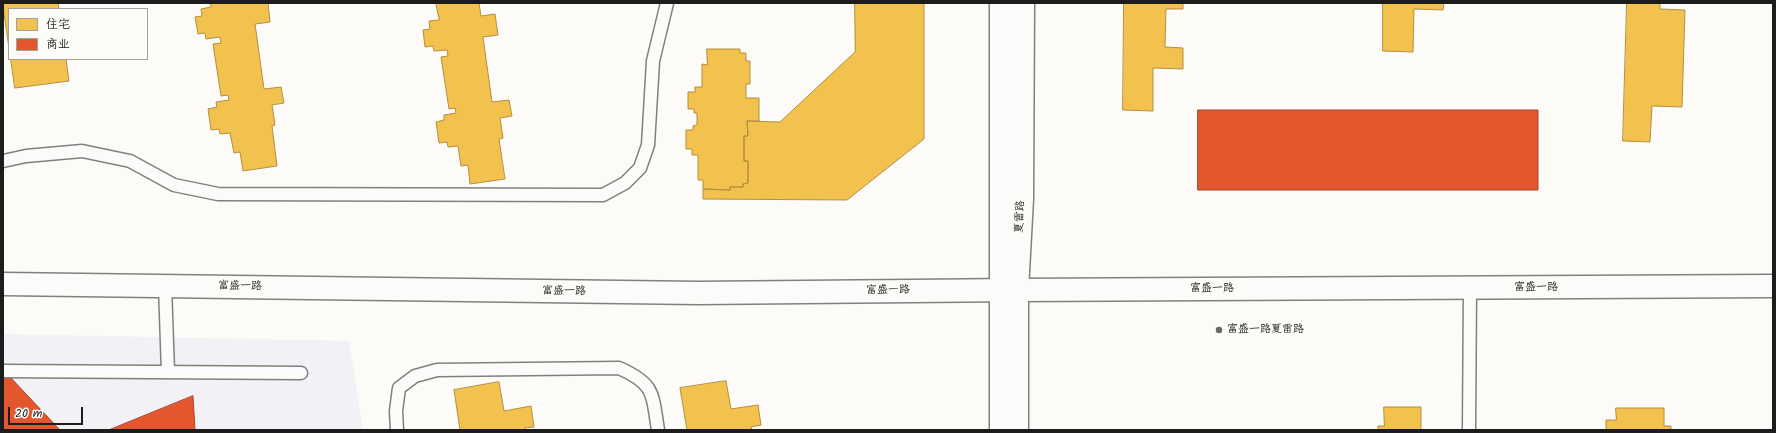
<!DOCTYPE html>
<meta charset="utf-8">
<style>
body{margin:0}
#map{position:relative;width:1776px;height:433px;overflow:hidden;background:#fcfbf8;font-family:Kalam,"LXGW WenKai TC",sans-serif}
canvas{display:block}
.frame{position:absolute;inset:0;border:4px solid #1c1c1c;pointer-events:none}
.legend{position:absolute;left:8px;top:8px;width:140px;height:52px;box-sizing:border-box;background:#fdfcf7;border:1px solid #a3a29f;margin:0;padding:5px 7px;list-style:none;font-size:12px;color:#1c1c1c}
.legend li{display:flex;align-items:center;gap:8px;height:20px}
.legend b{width:20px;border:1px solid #a3a29f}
.scale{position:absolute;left:8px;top:407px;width:75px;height:18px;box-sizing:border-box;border:2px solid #1c1c1c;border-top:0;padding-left:5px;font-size:12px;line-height:14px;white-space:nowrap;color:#1c1c1c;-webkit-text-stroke:3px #fdfcf7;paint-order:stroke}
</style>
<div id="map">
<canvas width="1776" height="433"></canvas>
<div class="frame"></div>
<ul class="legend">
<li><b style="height:11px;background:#f2c14e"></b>住宅</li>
<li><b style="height:11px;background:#e4572e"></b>商业</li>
</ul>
<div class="scale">20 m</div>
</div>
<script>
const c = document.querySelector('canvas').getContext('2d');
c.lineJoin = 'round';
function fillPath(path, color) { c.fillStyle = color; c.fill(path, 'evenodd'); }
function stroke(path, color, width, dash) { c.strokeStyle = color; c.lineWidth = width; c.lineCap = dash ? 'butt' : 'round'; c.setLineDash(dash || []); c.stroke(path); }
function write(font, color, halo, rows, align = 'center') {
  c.font = font + ' Kalam,"LXGW WenKai TC",sans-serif'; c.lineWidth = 4; c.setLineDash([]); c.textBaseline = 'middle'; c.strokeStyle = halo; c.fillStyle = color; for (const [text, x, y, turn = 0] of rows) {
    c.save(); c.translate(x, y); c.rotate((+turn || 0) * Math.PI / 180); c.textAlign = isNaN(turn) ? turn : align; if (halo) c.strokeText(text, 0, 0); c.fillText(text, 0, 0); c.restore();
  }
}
const built = new Path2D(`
 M3,334L349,341L363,430H3Z`);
const homes = new Path2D(`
 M3,3H58L59,9H9V48Z
 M210,3H268L270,22L255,24L264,89L281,87L284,103L272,105L275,125L272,126L277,166L243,171L240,152L234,153L230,133L220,134L219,129L211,130L208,109L217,107L216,102L229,100L228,95L221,96L213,44L221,43L220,37L206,39L205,33L198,34L195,17L202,16L201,9L211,7Z
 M436,3H479L481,16L495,14L498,35L483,37L492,102L509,100L512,116L500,118L503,138L499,139L505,179L470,184L468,165L461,166L458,146L448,147L447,142L439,143L436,122L444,120V115L456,113L455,108L449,109L441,57L448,56L447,50L434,51L433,46L425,47L423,30L430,29L429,21L439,20Z
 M855,3H924V139L847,200L703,199V189L730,190V187H743V184L748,183V161H744V136H748L747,121L780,122L855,52Z
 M1124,3H1183V9H1166L1165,47L1183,48V69L1153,68V111L1123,110Z
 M1383,3H1444L1443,10L1414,9L1413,52L1383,51Z
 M1627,3H1660V9L1685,10L1682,107L1652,106L1650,142L1623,141Z
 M707,49H740V53H746V61H750V84H746V98H759V121H747L748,136H744V161H748V183L743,184V187H730V190L703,189V180H698V155H692V149H686V130H693V126L697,125V113H694V109H688V92H695V87H702V64L707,65Z
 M11,59H66L69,81L15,88Z
 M726,381L731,409L758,405L761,425L751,427L752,430H687L680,388Z
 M499,382L504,411L531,406L534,427L525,428V430H460L454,390Z
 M1384,407H1421V430H1378V426H1384Z
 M1616,408H1664V426H1671V430H1606V420H1616Z`);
const shops = new Path2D(`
 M1198,110H1538V190H1198Z
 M10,377L60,430H3V380Z
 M193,396L195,430H109Z`);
const service = new Path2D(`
 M3,161L26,156L82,151L130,161L174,185L218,194L603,195L625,183L640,168L648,145L653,61L667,3
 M165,286L168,372
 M3,371L301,373
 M397,430L396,411L399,388L415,376L437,370L619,368C655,384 652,393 658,430
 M1469,430L1470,288`);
const minor = new Path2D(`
 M3,284L698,293L1017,290L1773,286`);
const tertiary = new Path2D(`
 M1001,3V430
 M1017,430V290L1022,199L1023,3`);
const markers = [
 [1219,330,4,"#6a6a69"]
];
const streetNames = [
 ["夏雷路",1021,217,-87],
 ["富盛一路",240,287,1],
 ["富盛一路",1536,288],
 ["富盛一路",1212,289],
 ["富盛一路",888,291,-1],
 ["富盛一路",564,292,1]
];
const poiNames = [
 ["富盛一路夏雷路",1227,330]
];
fillPath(built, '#f1f1f6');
fillPath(homes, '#f2c14e');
stroke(homes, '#b2903f', 1);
fillPath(shops, '#e4572e');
stroke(shops, '#a84529', 1);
stroke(service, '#81807f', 15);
stroke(minor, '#81807f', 25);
stroke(tertiary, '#81807f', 25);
stroke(service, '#fbfbf9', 12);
stroke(minor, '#fbfbf9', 22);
stroke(tertiary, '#fbfbf9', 22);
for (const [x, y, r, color] of markers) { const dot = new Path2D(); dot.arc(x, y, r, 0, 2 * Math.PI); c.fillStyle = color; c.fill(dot); stroke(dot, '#fdfcf7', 1.5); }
write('11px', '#1c1c1c', '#fdfcf7', streetNames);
write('11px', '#1c1c1c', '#fdfcf7', poiNames, 'left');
</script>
